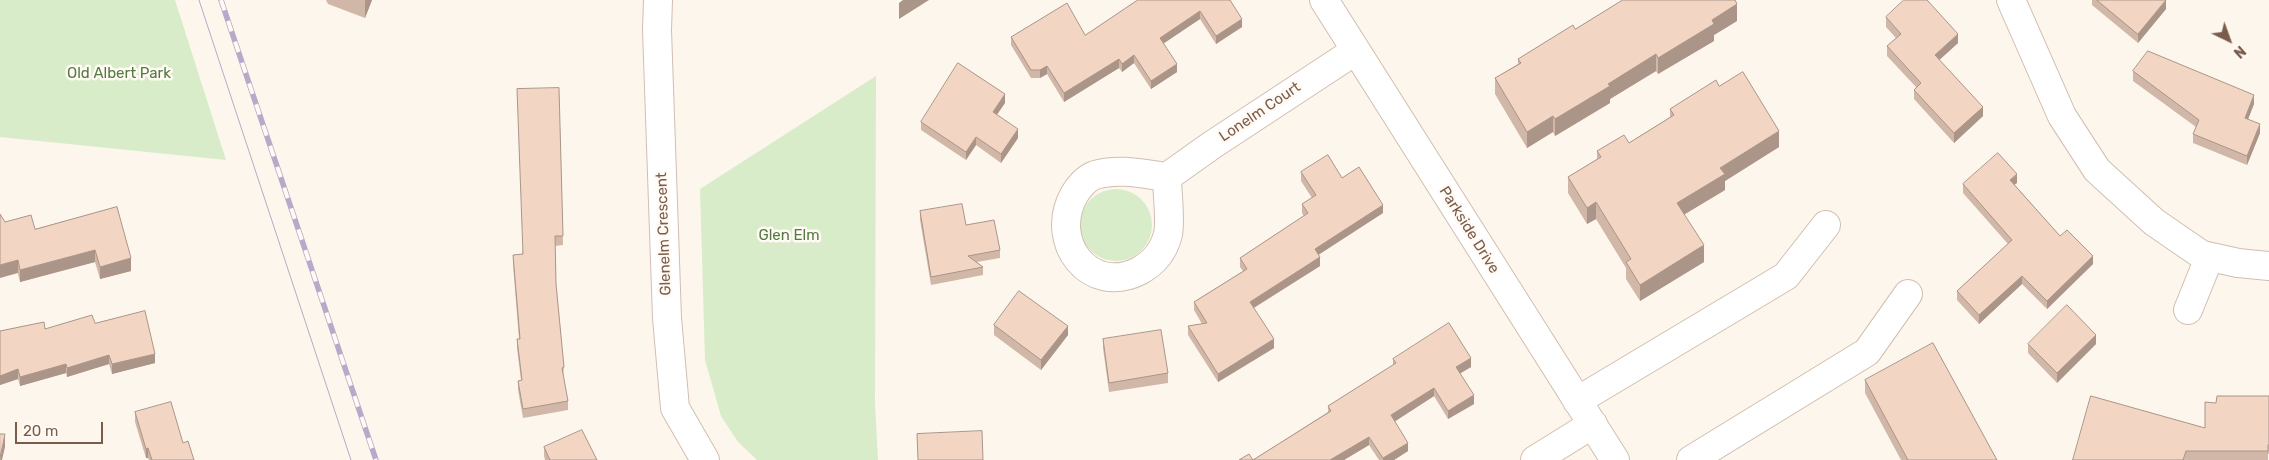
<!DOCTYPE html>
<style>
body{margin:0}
#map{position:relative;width:2269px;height:460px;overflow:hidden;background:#fdf6ec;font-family:Rubik,sans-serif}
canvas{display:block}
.north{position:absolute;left:2204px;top:15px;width:50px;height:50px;-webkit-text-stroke:4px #fffaf3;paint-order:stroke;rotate:138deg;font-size:14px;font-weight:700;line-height:20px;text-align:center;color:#7a5c4d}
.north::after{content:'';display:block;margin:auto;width:18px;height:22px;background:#7a5c4d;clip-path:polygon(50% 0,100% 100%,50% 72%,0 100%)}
.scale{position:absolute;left:15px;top:422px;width:88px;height:22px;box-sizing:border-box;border:2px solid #7a5c4d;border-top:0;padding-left:6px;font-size:15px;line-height:18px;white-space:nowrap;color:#7a5c4d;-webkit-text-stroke:4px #fffaf3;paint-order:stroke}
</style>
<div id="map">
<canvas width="2269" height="460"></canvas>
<div class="north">N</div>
<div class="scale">20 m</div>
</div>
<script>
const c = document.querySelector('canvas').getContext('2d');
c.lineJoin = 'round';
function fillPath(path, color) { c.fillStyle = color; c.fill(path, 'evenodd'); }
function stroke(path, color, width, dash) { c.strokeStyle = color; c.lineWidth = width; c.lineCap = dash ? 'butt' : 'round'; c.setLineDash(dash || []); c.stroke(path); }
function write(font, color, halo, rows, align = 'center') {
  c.font = font + ' Rubik,sans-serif'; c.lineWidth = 5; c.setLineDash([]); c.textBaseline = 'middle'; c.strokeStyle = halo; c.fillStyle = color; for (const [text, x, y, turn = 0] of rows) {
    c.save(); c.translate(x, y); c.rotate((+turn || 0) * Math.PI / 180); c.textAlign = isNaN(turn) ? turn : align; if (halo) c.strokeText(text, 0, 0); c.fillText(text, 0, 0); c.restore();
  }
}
const green = new Path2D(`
 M0,0H175L226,160L0,137Z
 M876,76L875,403L878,460H757L738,442L721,416L705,360L700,189Z
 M1080 225a36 36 0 1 1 72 0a36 36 0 1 1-72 0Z`);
const minor = new Path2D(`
 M658,0L657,30L667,318L675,408L705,460
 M1324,0L1615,460
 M2011,0L2062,116L2097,170L2154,222L2202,255L2238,263L2269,266
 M1167,177C1167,192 1171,221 1168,234C1164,251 1154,263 1139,271C1090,296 1048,242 1074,195C1078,188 1086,178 1095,175C1118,168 1144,174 1167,177L1212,145L1355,51
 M2188,310L2209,258
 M1577,401L1786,276L1826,225
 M1535,460L1593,424
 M1691,460L1867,352L1908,294`);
const tram = new Path2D(`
 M199,0L351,460`);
const rail = new Path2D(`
 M221,0L376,460`);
const wall = new Path2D(`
 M326,0H372L365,18L328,4Z
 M1230,0L1242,27L1216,44L1200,19L1163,43L1177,72L1151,89L1134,63L1122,72L1119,68L1064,102L1047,74L1040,78H1031L1011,45V37L1085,35Z
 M1622,0H1735L1737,21L1714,35V41L1658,74L1656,71L1610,99V103L1555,136L1553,132L1527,148L1495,94V78L1518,64V59L1575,29L1622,1Z
 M2092,0H2166V9L2138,43L2092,5Z
 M1886,17L1958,43L1939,60L1983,116L1954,143L1914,99V90L1916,87L1887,56V46L1896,38L1886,27Z
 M2133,71L2254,104L2248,119L2260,133L2247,165L2193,143V134L2196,127L2133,81Z
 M1719,86L1779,147L1725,181V190L1684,214L1704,262L1640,301L1626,279V268L1596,219L1587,224L1568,193V177L1597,159V151L1629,143L1670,117V109Z
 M559,88L563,245L555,246L556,284L564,367L563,377L568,401V410L523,418L518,390V381L521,380L517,348V339H519L513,264V255L522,254Z
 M1005,103L997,115L1018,138L1001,163L976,145L966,160L921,130V122Z
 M1301,172L1342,178L1383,213L1318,255L1320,266L1254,308L1274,348L1218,382L1188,335V326L1202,324L1194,310V302L1243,271L1240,267V258L1304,216L1302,213V204L1312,198L1301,181Z
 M2017,183L2014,184L2060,236L2093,264L2047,309L2022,284L1979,324L1957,300V291L2008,244L1963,193V184Z
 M117,207L131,271L100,279L95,262L20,282L5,222L35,229Z
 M920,211L966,225L1000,250V258L977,262L983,267V275L931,285L920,220Z
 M95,323L155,363L112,374L109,364L67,377L66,373L20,386L18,379L0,385V331L45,329Z
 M994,325L1068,335L1041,370L994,335Z
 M1103,339L1168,373V383L1109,392L1103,348Z
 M2028,344H2096L2057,383L2028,353Z
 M1393,359L1471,367L1460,373L1474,404L1448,419L1434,396L1395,421L1408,451L1394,460H1379L1369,445L1344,460H1239H1253L1328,412V406L1393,365Z
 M1865,380L1997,460H1901L1865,393Z
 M2269,396V454H2268V460H2073L2205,428L2216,403Z
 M135,412L183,443L194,460H149L148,458H146L135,422Z
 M544,447L597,460H545L544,456Z`);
const shadedWall = new Path2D(`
 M366,0H372L365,18V1Z
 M903,0H929L899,19V3Z
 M2166,0V9L2138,43V34Z
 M1737,4V21L1714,35V41L1658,74V58L1712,20Z
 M1200,11V19L1160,46V38Z
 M1242,19V27L1216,44V36Z
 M1958,34V43L1935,64V55Z
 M1656,54V71L1610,99V103L1555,136V119L1608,84Z
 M1134,55V63L1122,72V64Z
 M1119,59V68L1064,102V93Z
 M1177,64V72L1151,89V81Z
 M1047,66V74L1040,78V70Z
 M1005,94V103L993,120V112Z
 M2254,95V104L2245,127V118Z
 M1983,107V116L1954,143V133Z
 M1553,116V132L1527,148V132Z
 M2260,124V133L2247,165V156Z
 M1018,129V138L1001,163V154Z
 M1779,131V147L1725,181V190L1677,219V203L1720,168Z
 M976,137V145L966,160V152Z
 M2017,174V183L2010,188V180Z
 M1596,202V219L1587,224V208Z
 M1383,205V213L1315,257V249Z
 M1704,245V262L1640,301V285Z
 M95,250V262L20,282V270Z
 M2093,256V264L2047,309V301Z
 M1320,257V266L1250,310V302Z
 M131,258V271L100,279V267Z
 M18,260V273L0,278V265Z
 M2022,276V284L1979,324V315Z
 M1068,326V335L1041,370V360Z
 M2096,335V344L2057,383V373Z
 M1274,339V348L1218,382V374Z
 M155,354V363L112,374V364Z
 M109,355V364L67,377V368Z
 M1471,358V367L1456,376V367Z
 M66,364V373L20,386V377Z
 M18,369V379L0,385V376Z
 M1434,388V396L1391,424V415Z
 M1474,395V404L1448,419V411Z
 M5,434V447L2,460H0Z
 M1369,437V445L1344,460H1330Z
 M1408,443V451L1394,460H1383V458Z
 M148,448V458H146V449Z`);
const building = new Path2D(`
 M1138,0H1230L1242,19L1216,36L1200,11L1160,38L1177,64L1151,81L1134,55L1122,64L1119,59L1064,93L1047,66L1040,70H1031L1011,37L1067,3L1085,35Z
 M1623,0H1735L1737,4L1712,20L1714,24L1658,58L1656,54L1608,84L1610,86L1555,119L1553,116L1527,132L1495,78L1521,63L1518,59L1539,46L1573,25L1575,29Z
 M1904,0H1927L1958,34L1935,55L1983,107L1954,133L1914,90L1921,83L1887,46L1901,34L1886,17Z
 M2097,0H2166L2138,34Z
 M2148,51L2254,95L2245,118L2260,124L2247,156L2193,134L2199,120L2133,71Z
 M958,63L1005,94L993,112L1018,129L1001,154L976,137L966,152L921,122Z
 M1743,72L1779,131L1720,168L1725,174L1677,203L1704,245L1640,285L1626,262L1631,259L1596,202L1587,208L1568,177L1601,157L1597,151L1624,135L1629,143L1674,115L1670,109L1716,80L1719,86Z
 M559,88L563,236H555L556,284L564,367L562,368L568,401L523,409L518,381L522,380L517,339H520L513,255L523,254L517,89Z
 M1998,153L2017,174L2010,180L2060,236L2067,230L2093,256L2047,301L2022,276L1979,315L1957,291L2012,240L1963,184Z
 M1328,155L1342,178L1359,167L1383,205L1315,249L1320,257L1250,302L1274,339L1218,374L1188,326L1207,323L1194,302L1247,269L1240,258L1308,213L1302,204L1316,195L1301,172Z
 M962,204L966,225L994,220L1000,250L968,256L983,267L931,277L920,211Z
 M117,207L131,258L100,267L95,250L20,270L18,260L0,265V214L5,222L31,215L35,229Z
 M1019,291L1068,326L1041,360L994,325Z
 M2067,305L2096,335L2057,373L2028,344Z
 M145,311L155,354L112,364L109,355L67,368L66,364L20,377L18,369L0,376V331L44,322L45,329L92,315L95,323Z
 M1449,323L1471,358L1456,367L1474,395L1448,411L1434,388L1391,415L1408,443L1383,458L1369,437L1330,460H1239L1249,454L1253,460L1331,411L1328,406L1396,363L1393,359Z
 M1161,330L1168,373L1109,383L1103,339Z
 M1933,343L1997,460H1908L1865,380Z
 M2091,396L2205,428V402L2216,403L2217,396H2269V445H2268V451H2186L2183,460H2073Z
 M171,402L183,443L188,441L194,460H152L148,448L146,449L135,412Z
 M582,430L597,460H550L544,447Z
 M982,431L983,460H918L917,434Z
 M0,434H5L0,458Z`);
const parkNames = [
 ["Old Albert Park",119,74],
 ["Glen Elm",789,236]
];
const streetNames = [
 ["Lonelm Court",1260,112,-34],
 ["Parkside Drive",1469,230,58],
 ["Glenelm Crescent",664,234,-92]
];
fillPath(green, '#d8ecc9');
stroke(minor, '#d1beb0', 30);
stroke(minor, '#fff', 28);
stroke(tram, '#b9a8c9', 1);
stroke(rail, '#b9a8c9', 5.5);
stroke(rail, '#fffaf3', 4, [11]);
fillPath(wall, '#d1b7a8');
fillPath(shadedWall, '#aa9588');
fillPath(building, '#f3d5c3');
stroke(building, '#aa9588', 1);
write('15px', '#537a41', '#fffaf3', parkNames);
write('15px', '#7a5c4d', '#fffaf3', streetNames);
</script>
